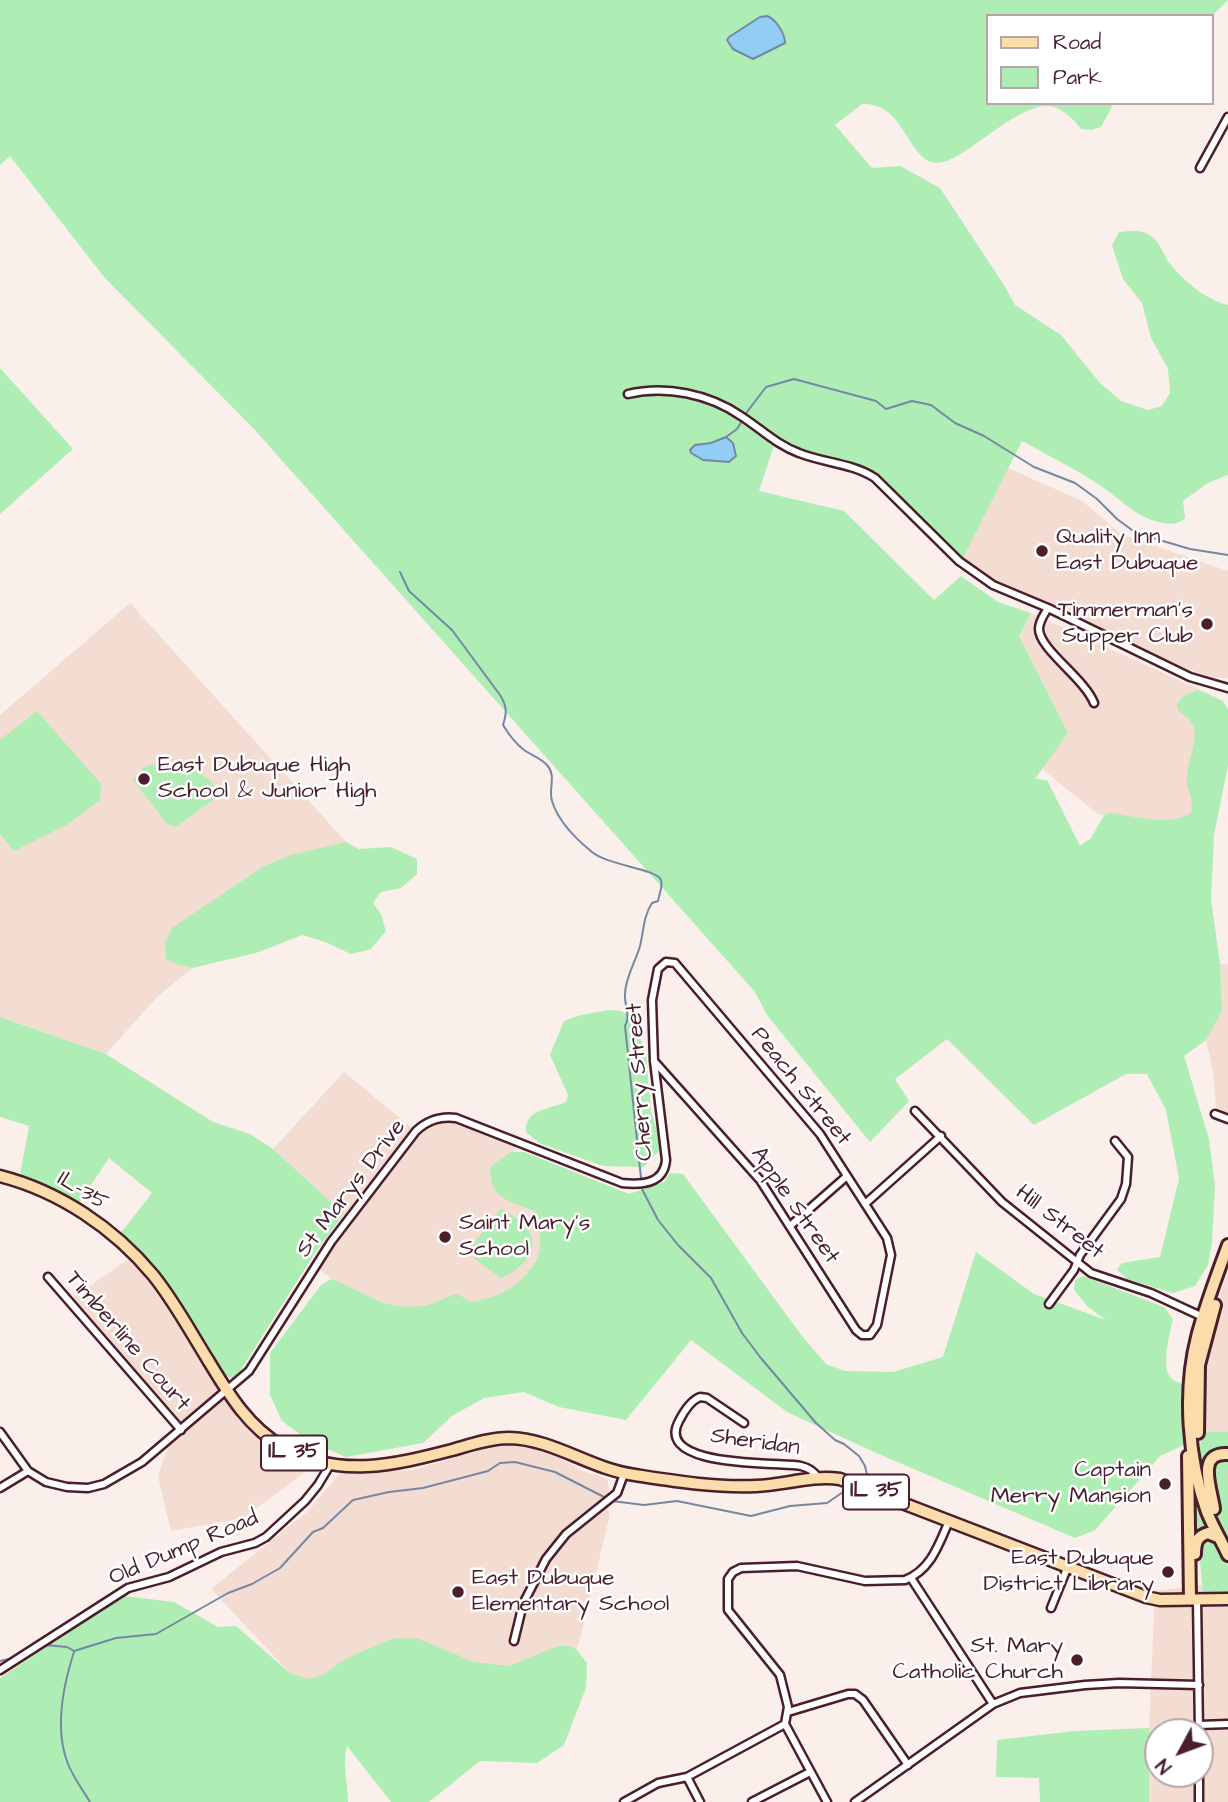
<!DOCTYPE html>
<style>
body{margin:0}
#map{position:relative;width:1228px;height:1802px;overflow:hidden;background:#faefea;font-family:"Architects Daughter",sans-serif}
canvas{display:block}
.legend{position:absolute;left:986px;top:14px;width:228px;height:91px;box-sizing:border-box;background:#fff;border:2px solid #b7a5aa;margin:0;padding:9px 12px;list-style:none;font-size:21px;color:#4a1f2b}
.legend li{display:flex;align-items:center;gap:14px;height:35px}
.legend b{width:35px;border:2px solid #b7a5aa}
.north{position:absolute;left:1144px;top:1718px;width:70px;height:70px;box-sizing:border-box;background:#fff;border:2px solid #b7a5aa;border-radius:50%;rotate:229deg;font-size:19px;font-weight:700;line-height:28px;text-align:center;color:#4a1f2b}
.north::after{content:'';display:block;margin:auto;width:24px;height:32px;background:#4a1f2b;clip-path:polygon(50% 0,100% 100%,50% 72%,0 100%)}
</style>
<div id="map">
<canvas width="1228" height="1802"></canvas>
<ul class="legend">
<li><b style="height:9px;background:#faddab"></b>Road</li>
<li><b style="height:19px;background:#aeedb4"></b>Park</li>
</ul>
<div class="north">N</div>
</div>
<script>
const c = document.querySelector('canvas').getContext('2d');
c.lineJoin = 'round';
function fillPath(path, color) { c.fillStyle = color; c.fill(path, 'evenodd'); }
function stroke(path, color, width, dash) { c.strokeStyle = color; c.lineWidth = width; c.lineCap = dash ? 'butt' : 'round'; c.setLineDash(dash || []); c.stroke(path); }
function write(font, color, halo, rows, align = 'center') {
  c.font = font + ' "Architects Daughter",sans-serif'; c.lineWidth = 5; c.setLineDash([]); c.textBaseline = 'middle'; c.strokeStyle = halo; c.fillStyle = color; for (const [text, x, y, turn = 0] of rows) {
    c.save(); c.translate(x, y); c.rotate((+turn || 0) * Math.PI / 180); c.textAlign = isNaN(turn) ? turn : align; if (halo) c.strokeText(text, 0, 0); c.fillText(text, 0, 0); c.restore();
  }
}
const built = new Path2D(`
 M1008,468L1082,501L1121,534L1228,571V678L1212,677L1187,669L1018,592L990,579L962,560Z
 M130,603L346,842L157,997L106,1054L0,1017V715Z
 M1031,613L1216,697L1222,722L1214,835L1098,814L1042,769L1068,733L1019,636Z
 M1220,964H1228V1113L1216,1107L1213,1071L1206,1040L1205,1012L1222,1010Z
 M344,1072L419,1134L426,1127L448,1120L516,1146L498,1179L546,1205L550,1252L479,1322L396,1329L319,1269L352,1222L273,1149Z
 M130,1258L160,1295L239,1419L279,1452L312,1467L243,1518L171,1531L158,1476L174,1429L65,1303Z
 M1228,1271V1432H1203V1359L1208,1334Z
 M504,1443L548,1451L583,1471L608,1479L609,1518L581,1636L561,1696L308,1692L211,1589L308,1511L340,1473L413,1470Z
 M1202,1585L1203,1597L1228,1598V1802H1149V1728L1155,1591ZM1158,1732H1200V1774H1158Z`);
const green = new Path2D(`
 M0,0H1228L1212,16H988V103H1114L1101,127L1092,130L1081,129C1075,121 1067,113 1057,108C1026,94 972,155 943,162C907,170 908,101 862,104L835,125L872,168L900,166L940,188L1004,285L1015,305L1061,335L1100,383L1121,401L1148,410L1162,406L1170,393L1168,369L1151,338L1142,303L1123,279L1112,245L1119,232C1131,231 1142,229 1151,236C1161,243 1163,255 1170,264C1185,282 1205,299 1228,305V475L1208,483L1183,501L1185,518C1175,528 1161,523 1149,519C1133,513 1118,498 1104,488C1078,470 1049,456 1022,441L962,560L869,471L855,463L813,455L776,439L759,491L844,511L934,600L961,576L998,602L1031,613L1019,636L1068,733L1035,779L1047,780L1080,846L1091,838L1104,815L1111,813C1135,816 1169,827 1191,813C1195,799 1185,789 1187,775C1188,763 1199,735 1193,725C1191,720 1182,714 1177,709V704L1184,696L1198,690L1223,701L1228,710V765L1214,835L1211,899L1220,964L1222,1011L1206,1040L1184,1056L1209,1139L1215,1186L1212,1242L1208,1265L1195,1286L1173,1293L1127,1279L1117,1270L1122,1263L1160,1257L1179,1179L1166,1110L1147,1074H1126L1034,1125L947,1039L895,1079L909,1101L870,1142L767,1015L755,992L254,429L104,277L10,156L0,165Z
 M0,368L73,449L0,514Z
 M37,711L101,784L100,800L68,824L14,851L0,834V740Z
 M162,762H180L210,780L220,795L176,827L168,825L133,780L144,767Z
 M346,842L359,849L391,847L417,859V874L401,888L381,892L373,903L381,914L386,931L371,949L351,954L325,942L302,935L259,952L193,968L176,964L166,959L165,944L172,928L264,866L291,855Z
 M609,1010L621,1011L634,1018L646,1054L651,1111L659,1138V1151L644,1167L603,1166L539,1143L526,1132C524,1109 548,1110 566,1102L568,1095L550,1055L564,1021L581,1015Z
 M0,1017L106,1054L213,1122L250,1134L273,1149L344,1214L315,1253L237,1376L232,1378L224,1375C190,1323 168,1277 120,1234L152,1193L109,1158L79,1203L57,1191L20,1175L29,1126L0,1117Z
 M512,1152H524L629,1194L664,1182L670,1173L683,1174L802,1336L826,1364L845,1371L893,1372L943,1357L976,1252L1034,1294L1106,1320L1088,1307L1074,1290L1075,1280L1083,1276L1164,1307L1173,1319C1170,1332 1160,1370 1172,1379C1175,1382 1183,1384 1188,1386L1184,1445L1160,1456L1095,1530L1075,1538L874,1452L787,1412L691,1340L626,1420L559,1407L524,1392L484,1398L452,1416L423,1443L346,1457L309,1441L282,1421L270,1395V1353L321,1285L331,1279C369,1293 383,1313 427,1305C438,1303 446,1296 458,1294L470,1302C493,1298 507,1293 524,1277C545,1256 542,1240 535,1212C509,1198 491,1203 490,1168L499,1160Z
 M501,1208C511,1215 527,1223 531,1235C538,1256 516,1272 501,1278L475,1259L471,1247Z
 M1203,1432H1228V1598L1203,1597L1193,1478Z
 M124,1596L174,1602L218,1627L236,1626L291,1674L309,1679L323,1675L347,1658L394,1638L419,1639L474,1662L509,1666L558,1646H570L576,1649L587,1663L586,1688L564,1745L537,1763L480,1761L429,1802H391L347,1746C342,1765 348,1782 348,1802H0V1678Z
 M1149,1728V1802H1040L1039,1778L996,1777L997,1740L1074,1731Z`);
const water = new Path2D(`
 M767,16C776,19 785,34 785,43L753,59L733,49L727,40L729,37L760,17Z
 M726,437L733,443L736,456L729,462L703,460L691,453L690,450L695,445L711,443Z`);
const stream = new Path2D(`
 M744,416L766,387L794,379L876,401L886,409L912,401L931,405L955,423L984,436L1034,467L1075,483L1097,499L1117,519L1136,533L1190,549L1228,555
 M726,437L737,429L742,421
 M400,572L409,591L452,630L500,695C507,706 507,713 503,725C509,735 515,743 524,750C531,755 541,758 547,765C557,776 548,789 552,801C558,821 576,839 592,852C607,865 657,869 661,880C663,886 659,895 658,901L652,903C643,917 644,930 640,946C636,961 625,978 625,994C624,1005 631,1016 625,1026L641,1178
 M642,1189L658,1220L678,1245L711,1278L742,1333L760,1357L816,1423L835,1440L844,1444L859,1456L865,1466L867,1475
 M612,1501L644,1505L677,1501L751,1516L790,1506L827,1503L843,1492
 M45,1645L67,1647L74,1651L116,1638L156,1634L228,1593L252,1584L280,1568L313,1532L323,1528L353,1500L389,1492L423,1488L488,1471L500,1463L515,1462L555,1472L604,1497
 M74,1652C63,1686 54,1729 68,1764C73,1777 83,1790 90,1802
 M0,1661L13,1658`);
const minor = new Path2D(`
 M1200,168L1228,117
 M628,394C666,385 709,394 741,416C761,429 777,445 799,453C824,463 852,463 875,478L959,561L993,585L1048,608L1190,677L1228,688
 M1048,608C1044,615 1039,621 1039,629C1039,649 1085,679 1094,703
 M915,1111L1002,1202L1091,1273L1151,1293L1205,1318
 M1215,1114L1228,1119
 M865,1204L941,1136
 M790,1226L847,1176
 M48,1277L181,1430
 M1049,1304L1074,1270L1080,1255L1121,1199L1126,1184L1128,1157L1115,1141
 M744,1423L707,1398L700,1397C690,1401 684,1411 679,1421C653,1469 783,1462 801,1466C810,1468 813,1472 819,1478
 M0,1432L28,1471L46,1482L67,1487L88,1488L104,1484L142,1462L249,1371L331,1242L416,1131C428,1120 440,1116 456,1118L622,1183C642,1185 664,1184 666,1160L654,1061L652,1000L658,969L666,962L675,963L820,1134L887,1238L891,1255L877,1325L870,1335H862L856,1330L760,1180L654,1061
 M0,1488L28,1471
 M911,1578L993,1704
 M1197,1599L1199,1732
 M1051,1608L1068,1566
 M514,1641L523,1604L546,1559L566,1534L617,1493L624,1474
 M0,1670L128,1588L169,1577L221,1552L255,1543L266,1537L305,1501L318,1485L330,1465
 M788,1712L848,1694H855L863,1700L908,1765
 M1199,1725L1228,1724
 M1199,1774V1802
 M687,1777L700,1802
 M624,1802L658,1783L687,1777L785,1724
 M752,1802L810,1772
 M827,1802L785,1724L788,1707L780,1675L728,1610V1579L733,1572L741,1568L797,1566L865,1581L905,1580C931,1570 939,1544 949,1521
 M855,1802L993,1704L1020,1693L1085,1685L1119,1683L1199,1685`);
const primary = new Path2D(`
 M0,1176C59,1191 114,1228 153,1275C174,1301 190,1331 208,1360C228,1393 248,1427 283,1447C338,1479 394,1465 452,1450C470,1445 490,1438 509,1438C554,1439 590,1469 635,1475C674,1481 716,1488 756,1486C784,1485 812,1475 840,1479L1146,1597L1160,1600L1228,1599`);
const trunk = new Path2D(`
 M1228,1245C1217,1275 1205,1306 1197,1337C1183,1392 1188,1459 1207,1512C1213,1527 1221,1540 1228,1555
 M1198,1433L1199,1365L1215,1305
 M1188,1456L1190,1599
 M1214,1509C1212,1490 1195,1452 1228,1454
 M1195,1554C1195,1543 1197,1536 1208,1533L1218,1537`);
const markers = [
 [1042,551,7,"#4a1f2b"],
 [1207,624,7,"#4a1f2b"],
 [144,779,7,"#4a1f2b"],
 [445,1237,7,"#4a1f2b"],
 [1165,1484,7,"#4a1f2b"],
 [1168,1572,7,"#4a1f2b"],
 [458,1592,7,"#4a1f2b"],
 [1077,1660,7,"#4a1f2b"]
];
const shields = [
 [294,1453,66],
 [876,1492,66]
];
const shieldNames = [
 ["IL 35",294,1453],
 ["IL 35",876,1492]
];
const poiNames = [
 ["Quality Inn",1056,538],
 ["East Dubuque",1056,564],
 ["Timmerman's",1193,611,"right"],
 ["Supper Club",1193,637,"right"],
 ["East Dubuque High",158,766],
 ["School & Junior High",158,792],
 ["Saint Mary's",459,1224],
 ["School",459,1250],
 ["Captain",1151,1471,"right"],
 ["Merry Mansion",1151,1497,"right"],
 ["East Dubuque",1154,1559,"right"],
 ["District Library",1154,1585,"right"],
 ["East Dubuque",472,1579],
 ["Elementary School",472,1605],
 ["St. Mary",1063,1647,"right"],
 ["Catholic Church",1063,1673,"right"]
];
const streetNames = [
 ["Cherry Street",641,1082,-94],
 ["Peach Street",800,1087,51],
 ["St Marys Drive",352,1189,-53],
 ["IL-35",82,1192,31],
 ["Apple Street",794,1206,55],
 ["Hill Street",1059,1223,38],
 ["Timberline Court",127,1342,49],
 ["Sheridan",755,1443,8],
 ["Old Dump Road",184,1549,-23]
];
fillPath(built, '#f3dcd1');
fillPath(green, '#aeedb4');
fillPath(water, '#92cef3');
stroke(water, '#7588a3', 2);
stroke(stream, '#7588a3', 2);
stroke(minor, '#4a1f2b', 11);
stroke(primary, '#4a1f2b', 15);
stroke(trunk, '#4a1f2b', 16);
stroke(minor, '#fff', 6);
stroke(primary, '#faddab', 10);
stroke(trunk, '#faddab', 10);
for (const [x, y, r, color] of markers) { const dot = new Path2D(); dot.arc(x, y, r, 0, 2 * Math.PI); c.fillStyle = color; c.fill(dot); stroke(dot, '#fff', 2.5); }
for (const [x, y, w] of shields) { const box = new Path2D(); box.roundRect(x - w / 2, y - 17.5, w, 35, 5); c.fillStyle = '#fff'; c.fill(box); stroke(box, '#4a1f2b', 2); }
write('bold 21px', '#4a1f2b', null, shieldNames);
write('23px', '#4a1f2b', '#fff', poiNames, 'left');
write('23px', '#4a1f2b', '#fff', streetNames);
</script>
